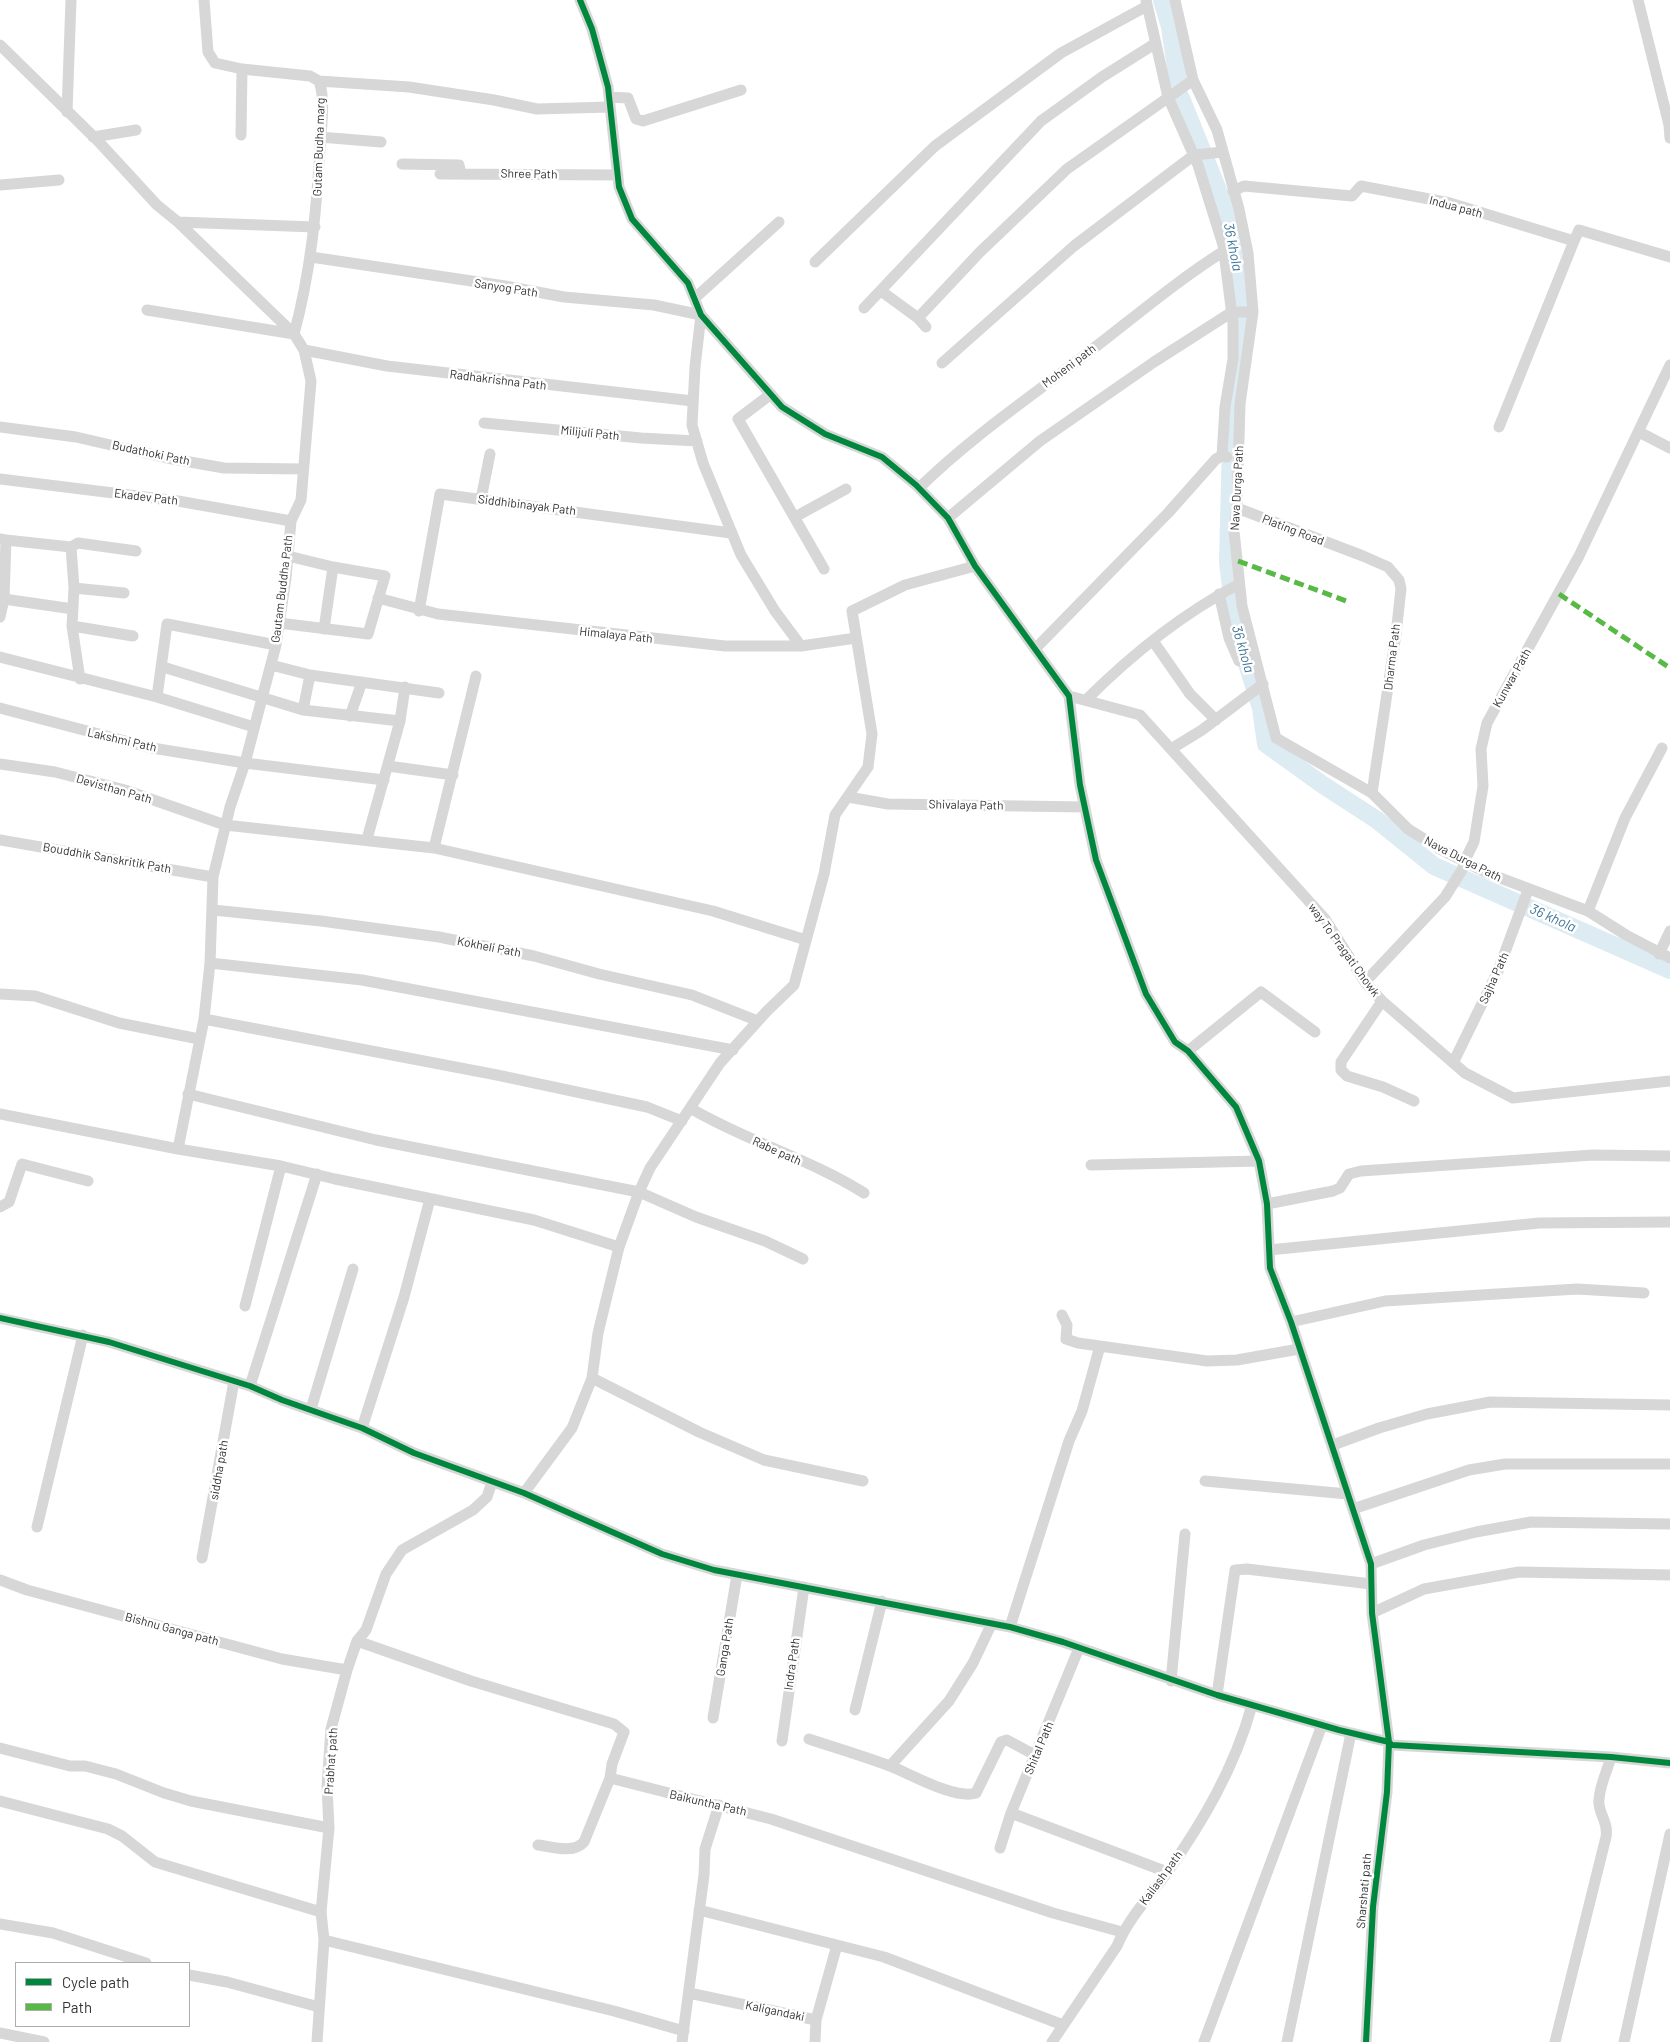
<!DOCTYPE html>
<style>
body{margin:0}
#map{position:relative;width:1670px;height:2042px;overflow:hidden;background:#fff;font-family:Barlow,sans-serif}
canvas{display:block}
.legend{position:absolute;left:15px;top:1962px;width:175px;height:65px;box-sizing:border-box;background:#fff;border:1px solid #adadad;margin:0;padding:6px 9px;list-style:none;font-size:15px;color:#333}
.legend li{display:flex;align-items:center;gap:10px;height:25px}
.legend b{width:25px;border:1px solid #adadad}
</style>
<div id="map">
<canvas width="1670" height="2042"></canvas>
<ul class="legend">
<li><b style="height:6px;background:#00873e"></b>Cycle path</li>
<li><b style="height:6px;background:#58b947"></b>Path</li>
</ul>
</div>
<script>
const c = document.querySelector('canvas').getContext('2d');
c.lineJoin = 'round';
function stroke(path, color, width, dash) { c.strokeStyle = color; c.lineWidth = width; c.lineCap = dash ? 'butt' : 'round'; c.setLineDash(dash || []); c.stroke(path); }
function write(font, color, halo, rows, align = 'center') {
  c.font = font + ' Barlow,sans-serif'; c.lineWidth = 5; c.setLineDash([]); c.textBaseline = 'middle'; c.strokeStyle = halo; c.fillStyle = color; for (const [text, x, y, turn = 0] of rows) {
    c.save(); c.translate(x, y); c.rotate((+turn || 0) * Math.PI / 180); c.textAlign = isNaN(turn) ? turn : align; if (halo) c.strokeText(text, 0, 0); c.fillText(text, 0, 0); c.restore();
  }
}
const river = new Path2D(`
 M1162,0L1170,27L1178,81
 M1181,98L1224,205L1237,259L1243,328L1232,403L1228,562L1236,629L1261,708L1266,744L1323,785L1377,820L1434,866L1670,970`);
const minor = new Path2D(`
 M580,0L592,29L608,87L619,187L632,219L688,283L701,315L782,407L825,434L882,457L916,485L948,518L975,566L1069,696L1080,785L1096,860L1146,994L1175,1042L1188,1051L1236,1107L1259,1161L1267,1204L1270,1268L1291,1322L1371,1564L1372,1613L1389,1742L1387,1792L1373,1907L1366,2042
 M1146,0L1168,97L1198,165L1223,245L1233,323V359L1225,407L1222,456
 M1175,0L1193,80L1217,130L1239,209L1248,253L1253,312L1240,404L1237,508L1234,531L1242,606L1276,738L1372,793L1408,829L1440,849L1487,873L1588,911L1626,935L1670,958
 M1638,0L1669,125L1670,138
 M0,45L98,141L157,205L178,222L294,334
 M319,81L409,87L494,100L537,109L610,107
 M609,97L628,98L636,119L643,121L741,90
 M67,112L71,0
 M241,135L242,69
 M93,137L136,130
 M320,137L381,142
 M402,164L459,165L461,174
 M440,174L618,175
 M0,185L59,180
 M1233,191L1244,186L1352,196L1361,186L1450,203L1574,241L1579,230L1670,257
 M178,222L315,227
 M311,257L505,286L564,297L654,305L701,315L695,367L692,425L703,463L741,555L775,611L801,646
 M815,262L935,146L1061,53L1147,6
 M881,291L918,318L926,327
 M695,298L779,222
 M864,308L1041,121L1102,77L1156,43
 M147,310L294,334
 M918,318L980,252L1067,169L1193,80
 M304,350L387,366L693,401
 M942,363L1074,246L1194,155L1223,152
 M771,394L738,419L824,569
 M484,423L641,438L697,441
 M0,427L76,437L167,458L224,468L303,469
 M1499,427L1574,241
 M1639,432L1670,448
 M0,479L178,501L291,521
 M919,488C969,439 1026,400 1081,358C1130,321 1172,284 1224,251
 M481,499L490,454
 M1237,508L1363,556L1388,567L1399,580L1401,589L1396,634L1372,793
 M795,517L846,489
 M948,518L1040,441L1154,362L1232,312H1253
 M0,539L6,540L4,599L0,617
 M6,540L71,547L78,543L136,551
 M71,547L74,588L72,626L80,679
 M74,588L124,593
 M1219,594L1229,638L1239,661
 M378,598L438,614L725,646H801L856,638
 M4,599L73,609
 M419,611L440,494L731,533
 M279,623L368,634L385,576L333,567L288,556
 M72,626L133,636
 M324,629L333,567
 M1153,641L1190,694L1216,720
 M1035,649L1168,513L1216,459L1222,456L1227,457
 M0,657L157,697L254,727
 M271,665L310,675L439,693
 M163,667L303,710L400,721
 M1069,696L1140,715L1325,919L1365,982L1382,1001L1465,1073L1513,1098L1670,1081
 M157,697L167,624L276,645
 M1086,700C1131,655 1182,614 1239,584
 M0,708L152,748L245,763L384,780
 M303,710L310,675
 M350,716L362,682
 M1171,749L1202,730L1263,684
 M0,764L55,772L125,790L225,825L434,848L713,911L806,940
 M388,766L453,775
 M848,797L888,804L1085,807
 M367,839L400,721L405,687
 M0,840L213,877
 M434,848L476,676
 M213,910L321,921L439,937L534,956L599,974L692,995L758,1021
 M1588,911L1625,818L1662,748
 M1659,954L1670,931
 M210,963L362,980L733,1050
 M1365,982L1445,897L1462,870L1465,860L1474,842L1483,786L1481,749L1487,723L1579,556L1670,365
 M0,994L35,996L119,1023L199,1039
 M1382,1001L1341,1062V1070L1347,1076L1383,1087L1414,1101
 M204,1019L497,1075L647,1107L682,1121
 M1188,1051L1261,992L1315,1032
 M1453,1063L1498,971L1528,890
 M188,1094L376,1140L639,1192L696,1217L765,1241L803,1259
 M690,1108C746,1141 810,1159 864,1193
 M0,1114L178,1149L281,1166L335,1179L534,1220L619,1247
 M178,1149L204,1019L210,963L213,877L230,807L245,763L276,645L286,578L291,521L301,500L311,381L304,350L294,334C311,271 316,214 320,149C321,128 326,101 319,81L310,76L242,69L215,63L208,52L204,0
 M1091,1165L1259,1161
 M1267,1204L1333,1191L1340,1188L1349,1174L1361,1171L1593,1155L1670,1156
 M0,1207L9,1202L22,1164L88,1181
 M1269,1250L1539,1223L1670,1222
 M245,1306L281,1166
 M1062,1315L1067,1325L1066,1339L1078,1343L1207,1361L1237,1360L1299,1349
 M0,1318L109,1342L250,1386L282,1400L362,1428L414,1453L524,1493L662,1554L714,1570L1010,1627L1063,1642L1217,1695L1339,1730L1389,1742L1392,1745L1611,1757L1670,1763
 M1291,1322L1385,1301L1577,1289L1644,1293
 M592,1378L699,1432L764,1460L863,1481
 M250,1386L317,1174
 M311,1409L353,1269
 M362,1428L404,1297L430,1199
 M1333,1445L1379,1428L1427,1414L1490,1402L1670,1405
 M1205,1481L1348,1494
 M524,1493L572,1428L592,1378L598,1333L619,1247L639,1192L650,1168L720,1063L767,1011L794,985L824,874L835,815L868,767L872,734L852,611L905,585L975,566
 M1353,1509L1469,1470L1505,1464H1670
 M37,1527L83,1335
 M202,1558L234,1381
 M1371,1564L1424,1545L1476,1532L1531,1522L1670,1524
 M0,1580L27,1590L282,1659L347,1670
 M1372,1613L1424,1589L1519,1572L1670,1575
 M1010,1627L1069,1441L1082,1411L1100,1346
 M357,1641L471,1681L614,1724L624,1732L612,1764L610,1778L771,1819L1053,1913L1122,1932
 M1171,1681L1185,1534
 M1217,1695L1235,1570L1247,1569L1371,1584
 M855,1710L882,1601
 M713,1718L737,1575
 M809,1739C836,1748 863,1756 890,1766C911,1774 955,1800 976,1793L1001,1742L1007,1740L1035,1755
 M782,1741L804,1587
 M0,1748L70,1766H85L116,1774L164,1793L191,1801L329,1828
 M890,1766L949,1701L973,1663L992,1623
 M0,1801L108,1829L122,1836L155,1862L321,1912
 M1011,1813L1167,1872
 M538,1845C553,1847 573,1854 584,1842L610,1778
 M1000,1848L1011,1813L1079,1648
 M699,1910L884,1957L1063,2025
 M0,1924L53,1933L146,1963
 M324,1940L614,2011L684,2031
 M189,1975L227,1982L319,2007
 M689,1993L816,2020L837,1945
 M0,2033L44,2042
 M317,2042L324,1940L321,1912L329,1828L327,1786L331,1729L347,1670L357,1641L366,1630L386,1574L402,1550L473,1510L487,1497L492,1482
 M682,2042L704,1875L705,1849L719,1805
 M815,2042L816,2020
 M1052,2042L1117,1946C1128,1919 1149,1897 1166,1874C1203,1822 1235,1767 1252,1705
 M1204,2042L1322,1725
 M1287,2042L1351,1733
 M1555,2042L1606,1837C1609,1821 1597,1813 1599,1799C1600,1785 1607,1771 1611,1757
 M1624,2042L1670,1834`);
const quiet = new Path2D(`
 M1238,561L1349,602
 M1559,594L1670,668`);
const cycleway = new Path2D(`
 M580,0L592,29L608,87L619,187L632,219L688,283L701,315L782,407L825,434L882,457L916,485L948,518L975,566L1069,696L1080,785L1096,860L1146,994L1175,1042L1188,1051L1236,1107L1259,1161L1267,1204L1270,1268L1291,1322L1371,1564L1372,1613L1389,1742L1387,1792L1373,1907L1366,2042
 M0,1318L109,1342L250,1386L282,1400L362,1428L414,1453L524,1493L662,1554L714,1570L1010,1627L1063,1642L1217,1695L1339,1730L1389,1742L1392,1745L1611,1757L1670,1763`);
const streetNames = [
 ["Gutam Budha marg",319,147,-88],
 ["Shree Path",529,174,1],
 ["Indua path",1456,207,15],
 ["Sanyog Path",506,288,9],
 ["Moheni path",1069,366,-37],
 ["Radhakrishna Path",498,380,7],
 ["Milijuli Path",590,433,6],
 ["Budathoki Path",151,453,12],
 ["Nava Durga Path",1237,488,-87],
 ["Ekadev Path",146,497,7],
 ["Siddhibinayak Path",527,505,7],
 ["Plating Road",1293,530,21],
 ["Gautam Buddha Path",282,589,-83],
 ["Himalaya Path",616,635,6],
 ["Dharma Path",1392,657,-83],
 ["Kunwar Path",1512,678,-61],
 ["Lakshmi Path",122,740,13],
 ["Devisthan Path",114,789,16],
 ["Shivalaya Path",966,805,1],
 ["Bouddhik Sanskritik Path",107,858,10],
 ["Nava Durga Path",1463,859,27],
 ["Kokheli Path",489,947,11],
 ["way To Pragati Chowk",1344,950,54],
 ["Sajha Path",1494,978,-66],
 ["Rabe path",777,1151,24],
 ["siddha path",219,1470,-80],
 ["Bishnu Ganga path",172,1629,15],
 ["Ganga Path",725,1647,-81],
 ["Indra Path",792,1664,-82],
 ["Shital Path",1039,1748,-67],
 ["Prabhat path",331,1761,-86],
 ["Baikuntha Path",708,1803,13],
 ["Kailash path",1161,1878,-54],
 ["Sharshati path",1364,1891,-85],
 ["Kaligandaki",775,2011,12]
];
const waterNames = [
 ["36 khola",1233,247,79],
 ["36 khola",1243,649,74],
 ["36 khola",1553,918,24]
];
stroke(river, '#ddebf3', 18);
stroke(minor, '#d7d7d7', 11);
stroke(quiet, '#58b947', 5, [10, 5]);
stroke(cycleway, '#00873e', 6);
write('12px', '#333', '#fff', streetNames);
write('italic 14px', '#3f7597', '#fff', waterNames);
</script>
